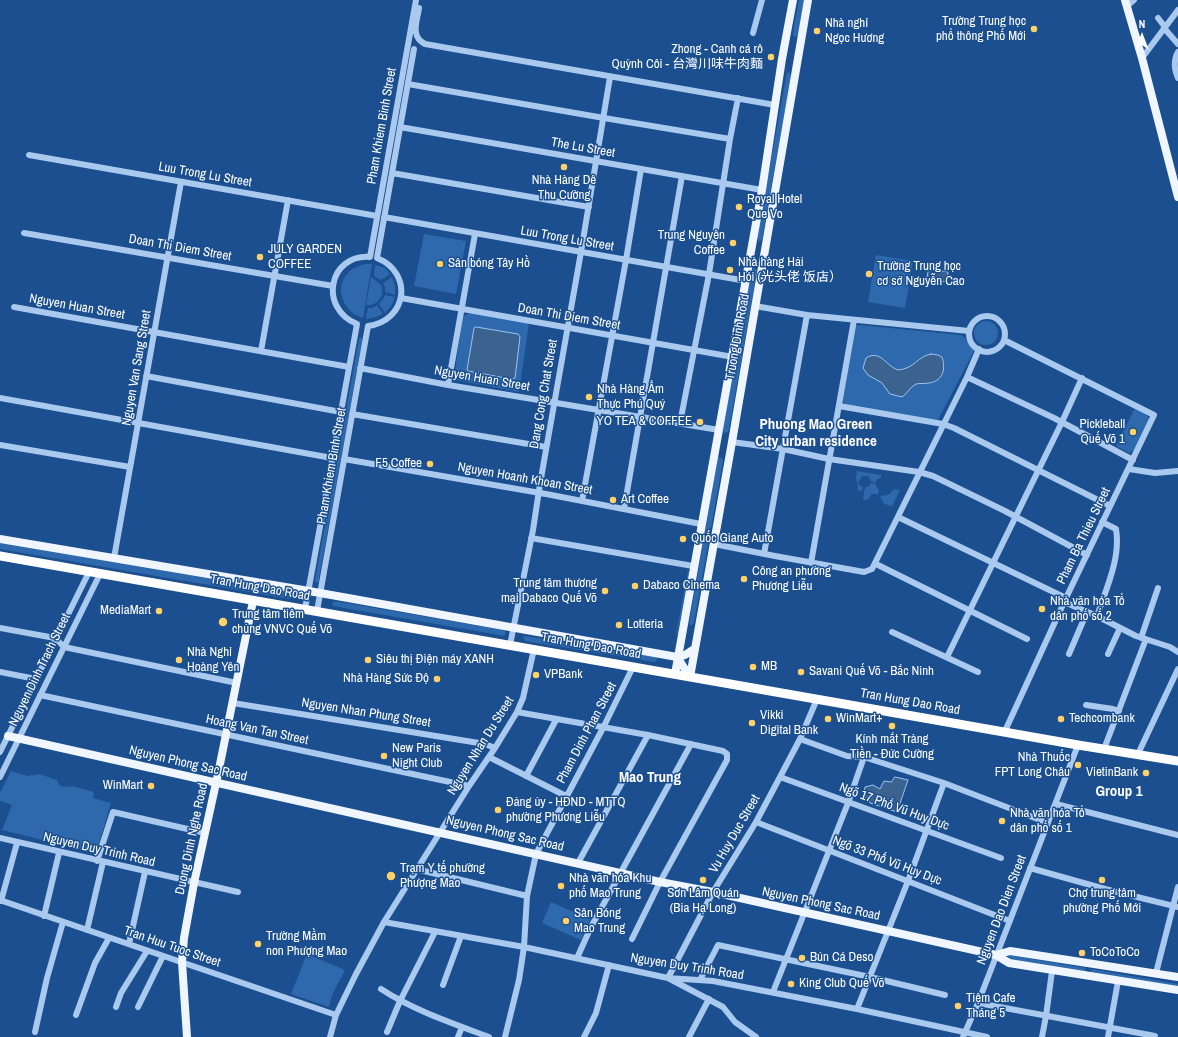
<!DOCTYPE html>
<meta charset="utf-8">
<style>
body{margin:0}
#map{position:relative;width:1178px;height:1037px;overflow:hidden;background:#1b4f8f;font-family:"Archivo Narrow",sans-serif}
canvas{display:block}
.north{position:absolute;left:1122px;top:16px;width:40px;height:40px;-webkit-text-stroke:3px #1b4f8f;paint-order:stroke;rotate:0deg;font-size:11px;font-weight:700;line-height:16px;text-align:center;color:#fff}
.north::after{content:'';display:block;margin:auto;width:14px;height:18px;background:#fff;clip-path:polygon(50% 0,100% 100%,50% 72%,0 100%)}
</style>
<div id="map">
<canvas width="1178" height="1037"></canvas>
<div class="north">N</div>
</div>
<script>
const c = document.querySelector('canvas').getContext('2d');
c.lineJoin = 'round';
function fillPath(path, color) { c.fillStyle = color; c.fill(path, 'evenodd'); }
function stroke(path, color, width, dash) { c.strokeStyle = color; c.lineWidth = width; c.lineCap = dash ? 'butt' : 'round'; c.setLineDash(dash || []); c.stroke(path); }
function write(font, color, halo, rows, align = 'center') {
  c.font = font + ' "Archivo Narrow","Noto Sans SC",sans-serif'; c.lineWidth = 3; c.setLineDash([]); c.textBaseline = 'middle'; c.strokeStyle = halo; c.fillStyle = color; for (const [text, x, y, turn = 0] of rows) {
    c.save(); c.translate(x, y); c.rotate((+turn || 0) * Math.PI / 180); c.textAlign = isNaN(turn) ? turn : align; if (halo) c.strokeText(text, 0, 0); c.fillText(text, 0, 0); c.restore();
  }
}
const green = new Path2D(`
 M799,0H805L799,34L797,37L793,36V32Z
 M787,72L790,73L791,77L762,239L759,242L757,237Z
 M424,234L466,241L456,294L414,286Z
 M876,255L913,261L905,308L868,302Z
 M365,264H372L363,318C344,313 333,288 348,273C352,268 359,266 365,264Z
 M375,265L385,268L390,274L381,280L374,276Z
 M753,268L756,269L757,271L729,429L728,432L724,433L723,431V425L751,272Z
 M371,277L381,285C385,296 378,306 366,305Z
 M392,277L395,286V295L385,292V287L383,283Z
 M385,295L395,297L392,305L385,313L379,304L383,299Z
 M377,305L383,314L376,317L366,319L368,308H373Z
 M471,313L529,323L519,392L456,380L455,378V371L462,321L465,315Z
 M974 333a12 12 0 1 1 24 0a12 12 0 1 1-24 0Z
 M857,325H860L961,335L965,338L974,351L938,420L847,405L844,403L843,400L855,327Z
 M361,337L362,339V342L319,578V582L316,583L315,580L359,339Z
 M1135,408L1147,414L1149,419L1135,449L1129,453L1116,446Z
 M718,457L722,458L723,461L694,623L691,626L689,624L690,618Z
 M857,471L881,475V478L877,479L875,483L871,481L868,476H862L858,483L860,486L863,487L862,491L857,490L858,486L856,479Z
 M871,483L875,484L879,490L878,494H872L867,500L863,499L865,488L869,486Z
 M894,489L900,490L892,506L884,504L880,496L888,495Z
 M0,541L292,592L293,595L290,599L0,549Z
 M688,571L690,573L677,635H676Z
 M334,601L503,630L505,631L506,633L504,636L499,635L333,606L332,604Z
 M525,636L656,657L657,660L655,662L525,641L523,637Z
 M11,771L28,776L39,774L57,780L60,786L67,787L72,786L94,792L93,798L111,803L96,853L2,830L12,805L0,801V793Z
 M551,902L590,919L581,940L542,923Z
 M307,954L345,970L332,995L329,1007L291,994Z
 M1009,955L1085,968L1086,971V972L1009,960L1008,958Z
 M1091,969L1178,984V988L1090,973Z`);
const water = new Path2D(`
 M929,269L948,272L947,282L927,279Z
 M476,327L518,334L520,337L515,378L511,379L468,371L467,370L474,328Z
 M931,354L938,355L942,357C946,369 943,381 929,383C924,384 920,383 916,384C910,387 908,393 902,397L890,394L882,383L868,375L863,368L866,358C880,349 886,366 898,370C914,369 918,356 931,354Z
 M895,777L908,780L897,812L870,803L865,797L864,792L865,787L873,785L880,789L884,781L891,782Z`);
const minor = new Path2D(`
 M1127,6L1134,0
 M419,8C417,22 410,36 425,44L775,105
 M1158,18L1165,27
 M1164,28L1178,44
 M753,33L762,0
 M1178,52C1173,61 1174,69 1178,78
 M1142,58L1178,10
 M408,84L604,118L730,139
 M400,127L762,190
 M29,155L377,216
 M392,173L589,207
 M384,217L746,281
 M24,233L333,286
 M401,298L733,357
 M755,306L807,315L969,331
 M14,307L349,367
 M969 334a18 18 0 1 1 36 0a18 18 0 1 1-36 0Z
 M1004,340L1154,415L1066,598L1005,731
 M261,351L288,200
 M360,368L448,385L719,430
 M146,376L341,412
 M967,377L1054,418L1133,460
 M448,385L475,234
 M0,398L332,458
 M839,406L943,424L954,428L1110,506
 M352,414L546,447
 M680,423L709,274L730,139L738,98
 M732,442L783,449L829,459L919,472L933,476L1005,511L1087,555
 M0,445L130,467
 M344,459L546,494L701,524
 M1129,469L1155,473L1178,471
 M582,501L626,260L641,169
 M624,509L682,176
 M898,517L1066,598
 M531,538L693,566
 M714,544L775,556L864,572L872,569L967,377L979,349
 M764,554L807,315
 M114,558L181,182
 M811,563L854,320
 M876,564L1027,639
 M1064,602L1097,616L1136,636L1170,647L1178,652
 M305,609L357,324C318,308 329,254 370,257L416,0
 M317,611L368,326C407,321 414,273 377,258L414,49
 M1097,616C1106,589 1121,558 1116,529L1102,522
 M0,628L55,638L64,647L237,683
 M892,632L978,672
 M1141,638L1158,588
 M510,645L533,530L540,484L581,252L610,77
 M1069,654L1087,612
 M1108,654L1120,628
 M947,657L1062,422L1082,378
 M0,672L36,679
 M40,695L469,786
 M233,703L485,744L495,748
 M1086,705L1113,709L1119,711
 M517,712L648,735L723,751L727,754V760L660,882L632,939
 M800,739L847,756L864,757L944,783L1048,823
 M1104,749L1146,639
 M0,752L89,572
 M1138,754L1178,669
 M489,757L566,796
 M526,776L556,720
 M0,777L100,574
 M780,777L1001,858
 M1056,804L1178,835
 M756,822L1010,921
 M0,838L238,892
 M97,861L113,812L205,833
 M578,863L648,735
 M1030,868L1105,889L1178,907
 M416,869L527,896
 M0,900L336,1015
 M1,901L17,843
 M44,916L59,853
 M384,922L524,947L668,978L713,981L857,1009L987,1037
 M87,930L103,862
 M129,944L145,872
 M577,958L591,927L691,744
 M1156,973L1178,887
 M700,980L718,945L870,977L945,995
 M443,985L461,936
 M381,989C415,1011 452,1023 489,1037
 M773,992L848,803L864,757
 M978,1003L1155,1036
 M116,1007L121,993L147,951
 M138,1007L163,956
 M857,1009L908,881L944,783
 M76,1015L95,963L109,938
 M35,1032L47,978L63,922
 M387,1032L400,1001L435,932
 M330,1037L336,1015L356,974L384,922L469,786L495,748L517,712L523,698L534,649
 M458,1037L462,1027
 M505,1037L519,980L524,947L527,896L536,854L603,728L633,667
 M584,1037L596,1013L609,965
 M689,1037L709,999
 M756,1037L735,1022L723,1007L668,978L713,892L756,822L780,777L800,739L817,699
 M963,1037L978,1003L1078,745
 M1042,1037L1046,1016L1052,971
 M1108,1037L1118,981`);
const major = new Path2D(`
 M1125,0L1142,58L1178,197
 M0,539L309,591L677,657L685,655L694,649
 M677,657L690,677
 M675,674L762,190L782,59L793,0
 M690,677L732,442L808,0
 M8,736L660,882L713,892L996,955L1009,963L1178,990
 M996,955L1010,951L1178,977
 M187,1037L182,962L184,938L194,883L218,774L253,601`);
const highway = new Path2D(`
 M0,556L1078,745L1178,761`);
const markers = [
 [1034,29,4,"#ffd166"],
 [817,31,4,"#ffd166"],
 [771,57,4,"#ffd166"],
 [564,167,4,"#ffd166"],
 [739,207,4,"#ffd166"],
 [733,243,4,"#ffd166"],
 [260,257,4,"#ffd166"],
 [440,264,4,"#ffd166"],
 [730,270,4,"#ffd166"],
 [869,274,4,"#ffd166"],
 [589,397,4,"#ffd166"],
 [700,422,4,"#ffd166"],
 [1133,432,4,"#ffd166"],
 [430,464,4,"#ffd166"],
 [613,500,4,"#ffd166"],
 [683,539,4,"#ffd166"],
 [744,579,4,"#ffd166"],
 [635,586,4,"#ffd166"],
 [605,591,4,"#ffd166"],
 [1042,609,4,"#ffd166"],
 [159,611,4,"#ffd166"],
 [223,622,5,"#ffd166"],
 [619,625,4,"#ffd166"],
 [179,660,4,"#ffd166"],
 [368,660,4,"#ffd166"],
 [753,667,4,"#ffd166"],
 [801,672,4,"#ffd166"],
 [536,675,4,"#ffd166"],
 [437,679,4,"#ffd166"],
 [828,719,4,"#ffd166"],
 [1061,719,4,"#ffd166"],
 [752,723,4,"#ffd166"],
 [892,726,4,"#ffd166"],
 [384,756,4,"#ffd166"],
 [1078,765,4,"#ffd166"],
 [1146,773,4,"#ffd166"],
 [151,786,4,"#ffd166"],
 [498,810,4,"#ffd166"],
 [1002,821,4,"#ffd166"],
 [391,876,5,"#ffd166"],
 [703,880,4,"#ffd166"],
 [1102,880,4,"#ffd166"],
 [561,886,4,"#ffd166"],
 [566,921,4,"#ffd166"],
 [258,944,4,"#ffd166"],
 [1082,953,4,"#ffd166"],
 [802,958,4,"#ffd166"],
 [791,984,4,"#ffd166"],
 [958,1006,4,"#ffd166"]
];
const poiNames = [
 ["Trường Trung học",1026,22,"right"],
 ["phổ thông Phố Mới",1026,37,"right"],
 ["Nhà nghỉ",825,24],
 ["Ngọc Hương",825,39],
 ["Zhong - Canh cá rô",763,50,"right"],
 ["Quỳnh Côi - 台灣川味牛肉麵",763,65,"right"],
 ["Nhà Hàng Dê",564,181,"center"],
 ["Thu Cường",564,196,"center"],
 ["Royal Hotel",747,200],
 ["Que Vo",747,215],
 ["Trung Nguyên",725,236,"right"],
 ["Coffee",725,251,"right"],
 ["JULY GARDEN",268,250],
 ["COFFEE",268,265],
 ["Nhà hàng Hải",738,263],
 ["Hói (光头佬 饭店）",738,278],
 ["Sân bóng Tây Hồ",448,264],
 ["Trường Trung học",877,267],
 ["cơ sở Nguyễn Cao",877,282],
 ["Nhà Hàng Ẩm",597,390],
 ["Thực Phú Quý",597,405],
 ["YO TEA & COFFEE",692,422,"right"],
 ["Pickleball",1125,425,"right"],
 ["Quế Võ 1",1125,440,"right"],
 ["F5 Coffee",422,464,"right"],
 ["Art Coffee",621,500],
 ["Quốc Giang Auto",691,539],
 ["Công an phường",752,572],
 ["Phương Liễu",752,587],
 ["Trung tâm thương",597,584,"right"],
 ["mại Dabaco Quế Võ",597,599,"right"],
 ["Dabaco Cinema",643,586],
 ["Nhà văn hóa Tổ",1050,602],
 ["dân phố số 2",1050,617],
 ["MediaMart",151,611,"right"],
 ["Trung tâm tiêm",232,615],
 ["chủng VNVC Quế Võ",232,630],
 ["Lotteria",627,625],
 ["Nhà Nghỉ",187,653],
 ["Hoàng Yên",187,668],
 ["Siêu thị Điện máy XANH",376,660],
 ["MB",761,667],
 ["Savani Quế Võ - Bắc Ninh",809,672],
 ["VPBank",544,675],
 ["Nhà Hàng Sức Độ",429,679,"right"],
 ["Vikki",760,716],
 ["Digital Bank",760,731],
 ["WinMart+",836,719],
 ["Techcombank",1069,719],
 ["Kính mắt Tràng",892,740,"center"],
 ["Tiền - Đức Cường",892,755,"center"],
 ["New Paris",392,749],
 ["Night Club",392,764],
 ["Nhà Thuốc",1070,758,"right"],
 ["FPT Long Châu",1070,773,"right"],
 ["VietinBank",1138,773,"right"],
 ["WinMart",143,786,"right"],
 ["Đảng ủy - HĐND - MTTQ",506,803],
 ["phường Phương Liễu",506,818],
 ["Nhà văn hóa Tổ",1010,814],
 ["dân phố số 1",1010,829],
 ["Trạm Y tế phường",400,869],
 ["Phượng Mao",400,884],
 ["Nhà văn hóa Khu",569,879],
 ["phố Mao Trung",569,894],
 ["Sơn Lâm Quán",703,894,"center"],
 ["(Bia Hạ Long)",703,909,"center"],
 ["Chợ trung tâm",1102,894,"center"],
 ["phường Phố Mới",1102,909,"center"],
 ["Sân Bóng",574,914],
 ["Mao Trung",574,929],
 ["Trường Mầm",266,937],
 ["non Phượng Mao",266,952],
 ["ToCoToCo",1090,953],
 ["Bún Cá Deso",810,958],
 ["King Club Quế Võ",799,984],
 ["Tiệm Cafe",966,999],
 ["Tháng 5",966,1014]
];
const streetNames = [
 ["Pham Khiem Binh Street",382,126,-80],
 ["The Lu Street",583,148,10],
 ["Luu Trong Lu Street",205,175,10],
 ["Luu Trong Lu Street",567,239,10],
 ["Doan Thi Diem Street",180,248,10],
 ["Nguyen Huan Street",77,307,10],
 ["Doan Thi Diem Street",569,317,10],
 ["Truong Dinh Road",738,337,-80],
 ["Nguyen Van Sang Street",137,368,-80],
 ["Nguyen Huan Street",482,379,10],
 ["Dang Cong Chat Street",544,394,-80],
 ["Pham Khiem Binh Street",332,466,-80],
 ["Nguyen Hoanh Khoan Street",525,479,10],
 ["Pham Ba Thieu Street",1084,536,-64],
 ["Tran Hung Dao Road",260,588,10],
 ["Tran Hung Dao Road",591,646,10],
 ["Nguyen Dinh Trach Street",40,670,-64],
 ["Tran Hung Dao Road",910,702,10],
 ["Nguyen Nhan Phung Street",366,713,9],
 ["Hoang Van Tan Street",257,730,12],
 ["Pham Dinh Phan Street",587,733,-62],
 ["Nguyen Nhan Du Street",481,746,-58],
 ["Nguyen Phong Sac Road",188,764,13],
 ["Ngõ 17 Phố Vũ Huy Dực",894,807,20],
 ["Nguyen Phong Sac Road",505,834,13],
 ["Vu Huy Duc Street",735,834,-60],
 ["Duong Dinh Nghe Road",192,839,-78],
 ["Nguyen Duy Trinh Road",99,850,13],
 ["Ngõ 33 Phố Vũ Huy Dực",887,861,21],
 ["Nguyen Phong Sac Road",821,904,12],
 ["Nguyen Dao Dien Street",1002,910,-69],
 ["Tran Huu Tuoc Street",172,947,19],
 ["Nguyen Duy Trinh Road",687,967,9]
];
const quarterNames = [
 ["Phuong Mao Green",816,425],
 ["City urban residence",816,442],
 ["Mao Trung",650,778],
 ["Group 1",1119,792]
];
fillPath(green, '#2e69ad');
fillPath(water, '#3c6290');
stroke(water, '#9cc4f0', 1);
stroke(minor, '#a9c9ee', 6);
stroke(major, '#f0f6ff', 8);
stroke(highway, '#fff', 9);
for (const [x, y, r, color] of markers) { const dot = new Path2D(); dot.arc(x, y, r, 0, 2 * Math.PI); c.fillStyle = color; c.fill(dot); stroke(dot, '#1b4f8f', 1.5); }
write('13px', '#fff', '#1b4f8f', poiNames, 'left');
write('13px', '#fff', '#1b4f8f', streetNames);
write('bold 15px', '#fff', '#1b4f8f', quarterNames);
</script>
